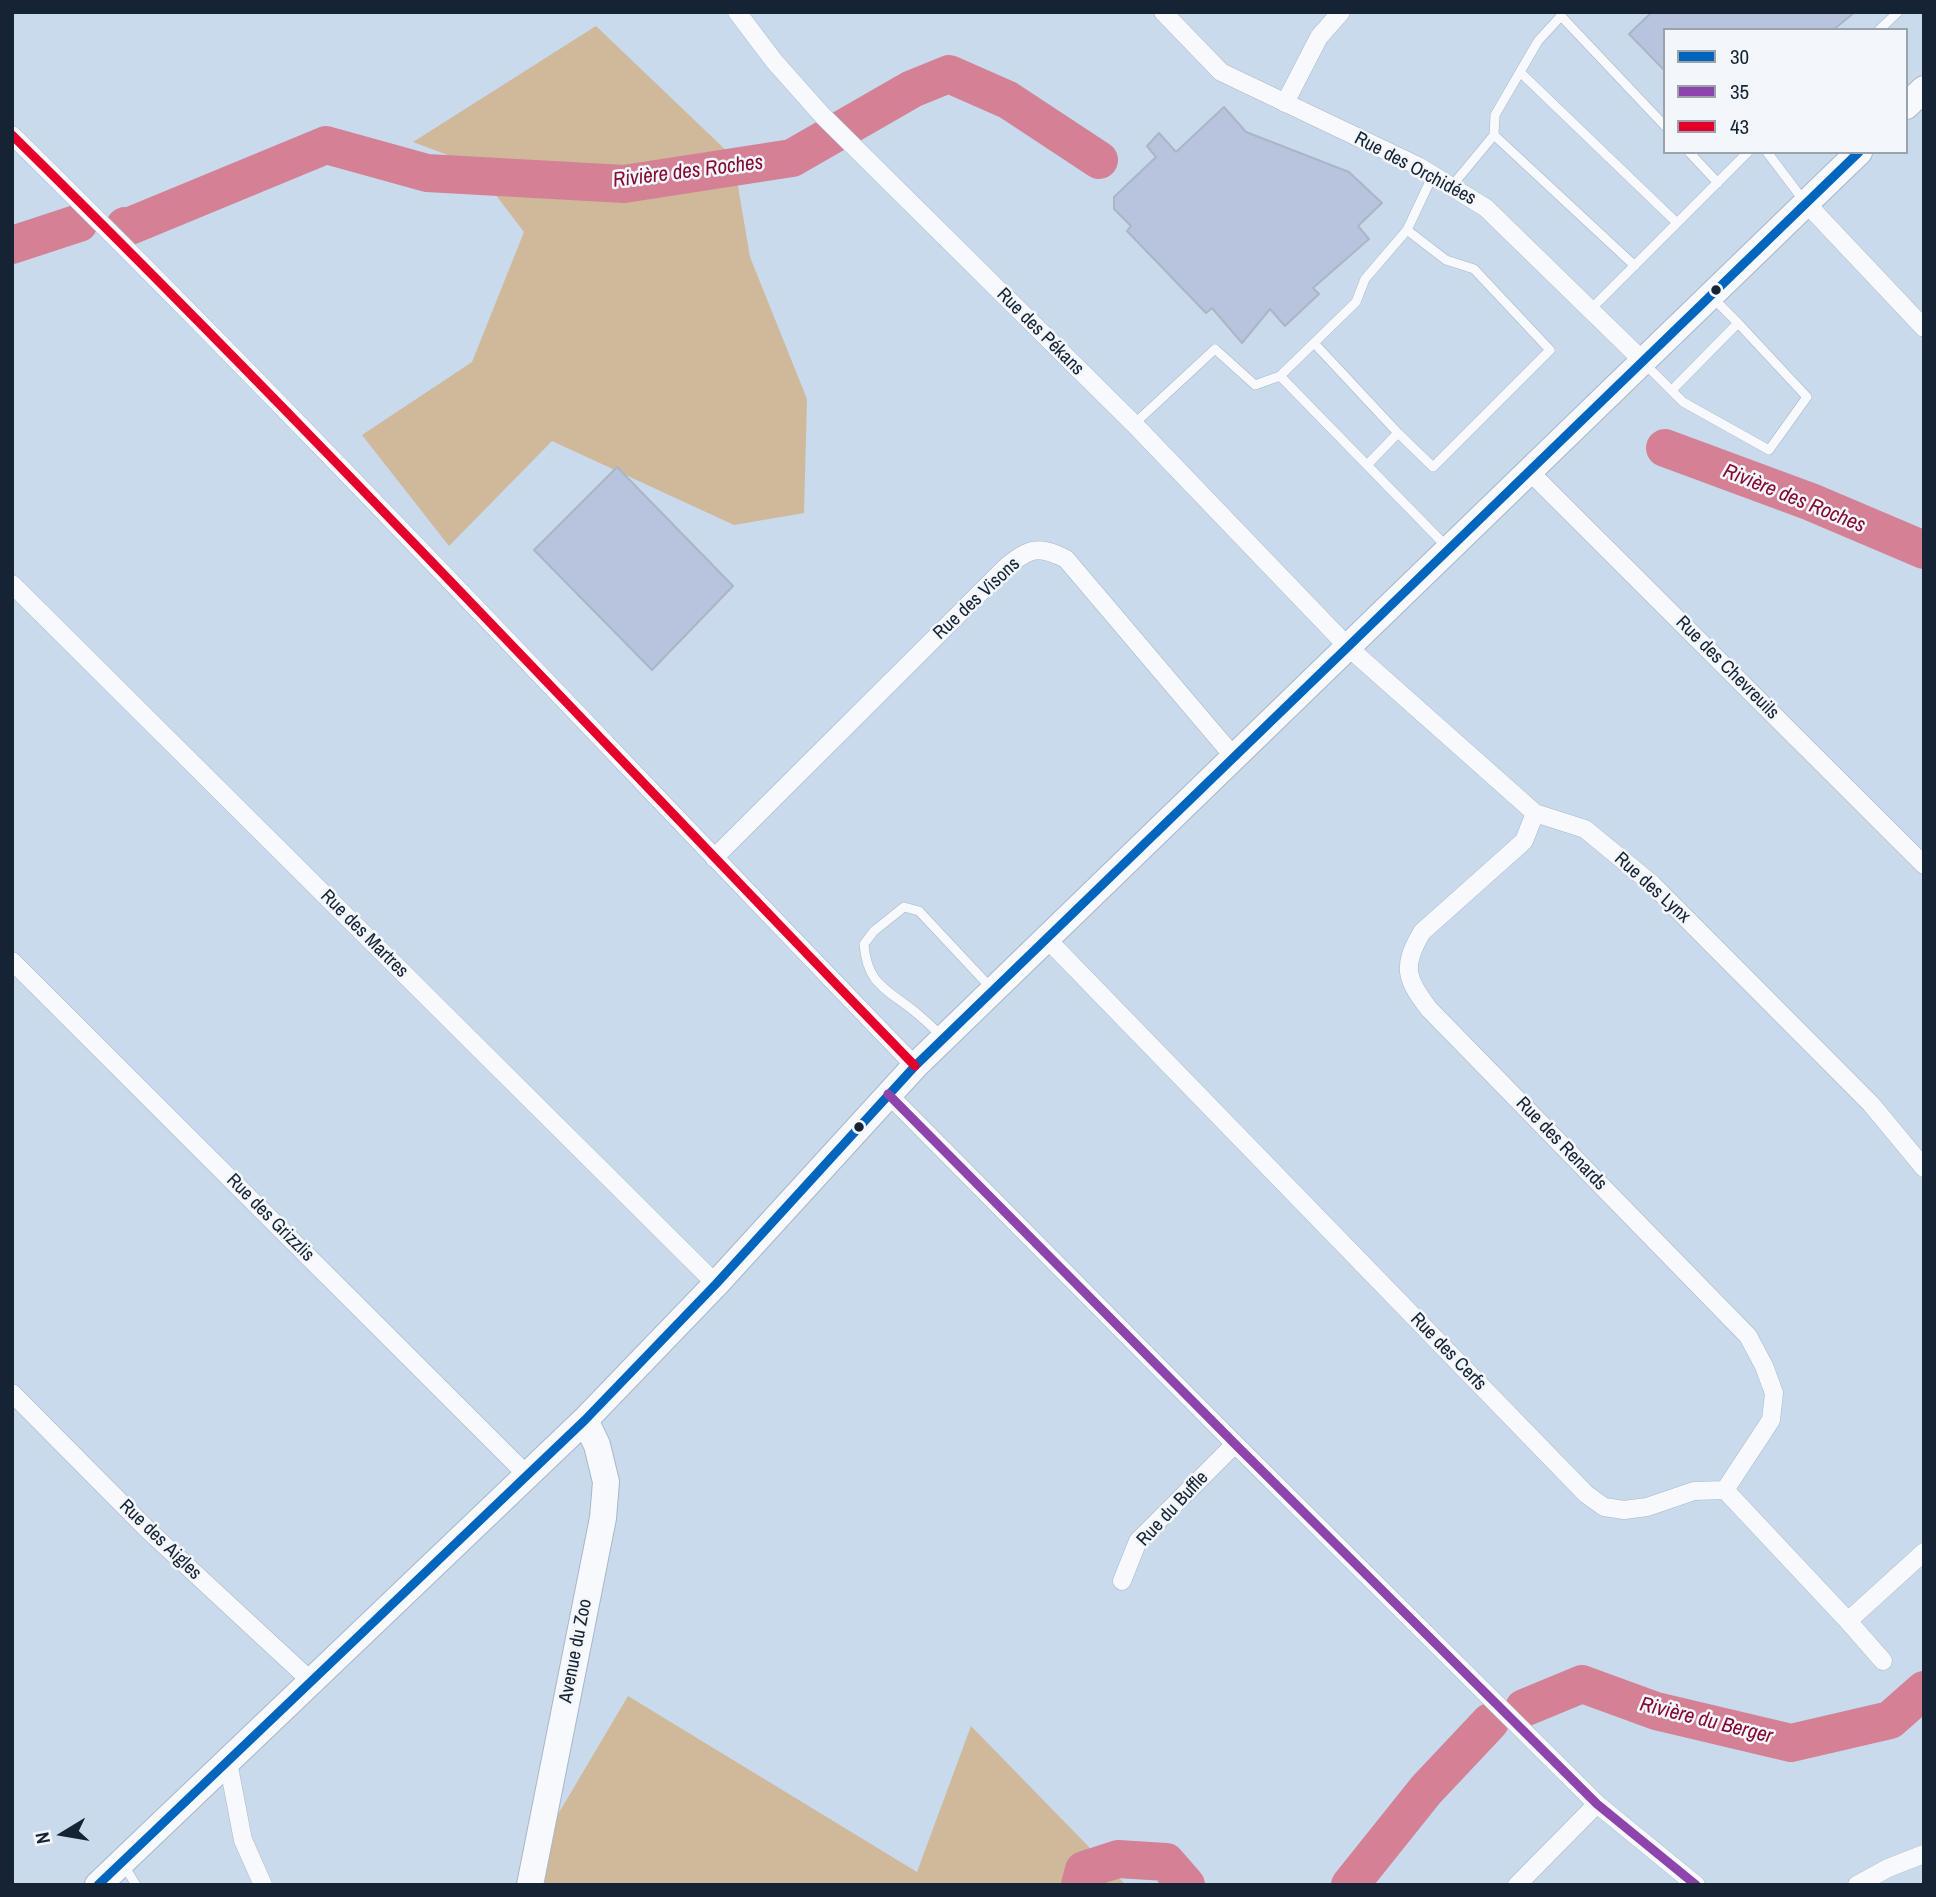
<!DOCTYPE html>
<meta charset="utf-8">
<style>
body{margin:0}
#map{position:relative;width:1936px;height:1897px;overflow:hidden;background:#c9daed;font-family:"Archivo Narrow",sans-serif}
canvas{display:block}
.frame{position:absolute;inset:0;border:14px solid #152334;pointer-events:none}
.legend{position:absolute;left:1663px;top:28px;width:245px;height:126px;box-sizing:border-box;background:#f3f7fb;border:2px solid #9aa2ab;margin:0;padding:9px 12px;list-style:none;font-size:21px;color:#152334}
.legend li{display:flex;align-items:center;gap:14px;height:35px}
.legend b{width:35px;border:2px solid #9aa2ab}
.north{position:absolute;left:28px;top:1799px;width:70px;height:70px;-webkit-text-stroke:5px #f3f7fb;paint-order:stroke;rotate:259deg;font-size:19px;font-weight:700;line-height:28px;text-align:center;color:#152334}
.north::after{content:'';display:block;margin:auto;width:24px;height:32px;background:#152334;clip-path:polygon(50% 0,100% 100%,50% 72%,0 100%)}
</style>
<div id="map">
<canvas width="1936" height="1897"></canvas>
<div class="frame"></div>
<ul class="legend">
<li><b style="height:9px;background:#0065bd"></b>30</li>
<li><b style="height:9px;background:#8e44ad"></b>35</li>
<li><b style="height:9px;background:#e4002b"></b>43</li>
</ul>
<div class="north">N</div>
</div>
<script>
const c = document.querySelector('canvas').getContext('2d');
c.lineJoin = 'round';
function fillPath(path, color) { c.fillStyle = color; c.fill(path, 'evenodd'); }
function stroke(path, color, width, dash) { c.strokeStyle = color; c.lineWidth = width; c.lineCap = dash ? 'butt' : 'round'; c.setLineDash(dash || []); c.stroke(path); }
function write(font, color, halo, rows, align = 'center') {
  c.font = font + ' "Archivo Narrow",sans-serif'; c.lineWidth = 5; c.setLineDash([]); c.textBaseline = 'middle'; c.strokeStyle = halo; c.fillStyle = color; for (const [text, x, y, turn = 0] of rows) {
    c.save(); c.translate(x, y); c.rotate((+turn || 0) * Math.PI / 180); c.textAlign = isNaN(turn) ? turn : align; if (halo) c.strokeText(text, 0, 0); c.fillText(text, 0, 0); c.restore();
  }
}
const green = new Path2D(`
 M596,26L733,157L750,257L807,399L804,513L734,525L552,441L449,546L362,435L472,362L524,232L472,164L413,142Z
 M628,1696L917,1872L971,1726L1126,1885H543L557,1816Z`);
const river = new Path2D(`
 M125,226H130L326,145L427,173L624,184L792,158L912,89L949,74L1008,100L1099,160
 M12,245L79,223
 M1665,448L1811,502L1924,550
 M1524,1708L1582,1684L1656,1711L1791,1743L1890,1720L1924,1690
 M1080,1885L1084,1870L1118,1859L1166,1862L1186,1885
 M1350,1885L1426,1790L1490,1722`);
const building = new Path2D(`
 M1652,12H1855L1833,30H1665V71L1629,34Z
 M1224,107L1246,132L1349,172L1382,203L1358,226L1369,239L1313,288L1319,294L1285,326L1270,309L1242,343L1212,308L1206,313L1127,231L1131,226L1114,209V197L1156,157L1147,146L1159,133L1176,152Z
 M617,467L733,586L652,670L534,550Z`);
const lane = new Path2D(`
 M1879,30L1898,12
 M1520,72L1677,223
 M1494,135L1495,115L1538,41L1561,16L1665,126
 M1689,152L1718,183
 M1767,152L1804,201
 M1433,175L1407,230L1365,279L1356,302L1280,376L1447,547
 M1451,187L1494,135L1635,266
 M1712,297L1738,323
 M1590,310L1748,152
 M1314,343L1398,433L1367,465
 M1644,363L1683,402L1769,450L1807,397L1738,323L1672,390
 M1134,424L1215,349L1255,385L1280,376
 M1398,433L1433,467L1550,350L1474,269L1446,260L1407,230
 M943,1037C933,1028 924,1019 914,1011C886,989 867,984 864,944L874,931L904,907L919,911L992,989
 M123,1864L136,1885`);
const street = new Path2D(`
 M737,12L774,61L822,115L1134,424L1348,647L1535,813L1585,829L1652,884L1871,1104L1924,1168
 M1163,12L1221,72L1418,166L1486,208L1643,361
 M1285,103L1319,37L1341,12
 M12,135C320,438 614,755 915,1066
 M1806,203L1924,328
 M1529,471L1924,865
 M12,584L716,1284
 M1535,813L1524,841L1422,932C1402,966 1405,978 1429,1009L1748,1336L1764,1366L1774,1393L1771,1420L1725,1490
 M714,858L1006,567C1030,548 1038,545 1066,559L1234,757
 M1047,939L1586,1494L1604,1507L1624,1510L1647,1507L1694,1491L1725,1490L1848,1621L1883,1661
 M12,961L527,1475
 M888,1094L1235,1444L1597,1804L1696,1885
 M12,1393L147,1529L312,1682
 M1122,1581L1138,1541L1235,1444
 M1848,1621L1924,1552
 M228,1762L243,1840L263,1885
 M1517,1885L1597,1804
 M1857,1885L1888,1868L1924,1854`);
const secondary = new Path2D(`
 M1906,106L1924,89
 M98,1885L585,1420L716,1284L915,1066L1859,152
 M530,1885L603,1518L606,1482L597,1445L585,1420`);
const bus1 = new Path2D(`
 M98,1885L585,1420L716,1284L915,1066L1859,152`);
const bus2 = new Path2D(`
 M888,1094L1235,1444L1597,1804L1696,1885`);
const bus3 = new Path2D(`
 M12,135C320,438 614,755 915,1066`);
const markers = [
 [1716,290,6,"#152334"],
 [859,1127,6,"#152334"]
];
const streetNames = [
 ["Rue des Orchidées",1415,169,28],
 ["Rue des Pékans",1040,332,45],
 ["Rue des Visons",977,599,-43],
 ["Rue des Chevreuils",1727,668,45],
 ["Rue des Lynx",1652,888,42],
 ["Rue des Martres",364,934,45],
 ["Rue des Renards",1561,1144,46],
 ["Rue des Grizzlis",270,1218,45],
 ["Rue des Cerfs",1448,1352,46],
 ["Rue du Buffle",1173,1509,-47],
 ["Rue des Aigles",160,1540,44],
 ["Avenue du Zoo",576,1651,-79]
];
const waterNames = [
 ["Rivière des Roches",688,172,-7],
 ["Rivière des Roches",1794,499,22],
 ["Rivière du Berger",1706,1721,14]
];
fillPath(green, '#cfb99a');
stroke(river, '#d48196', 38);
fillPath(building, '#b8c4dd');
stroke(building, '#abb5c6', 2);
stroke(lane, '#a8b7c7', 10);
stroke(street, '#a8b7c7', 19);
stroke(secondary, '#a8b7c7', 28);
stroke(lane, '#f7f9fc', 9);
stroke(street, '#f7f9fc', 18);
stroke(secondary, '#f7f9fc', 26);
stroke(bus1, '#0065bd', 9);
stroke(bus2, '#8e44ad', 9);
stroke(bus3, '#e4002b', 9);
for (const [x, y, r, color] of markers) { const dot = new Path2D(); dot.arc(x, y, r, 0, 2 * Math.PI); c.fillStyle = color; c.fill(dot); stroke(dot, '#f3f7fb', 2.5); }
write('19px', '#152334', '#f3f7fb', streetNames);
write('italic 21px', '#850c30', '#f3f7fb', waterNames);
</script>
